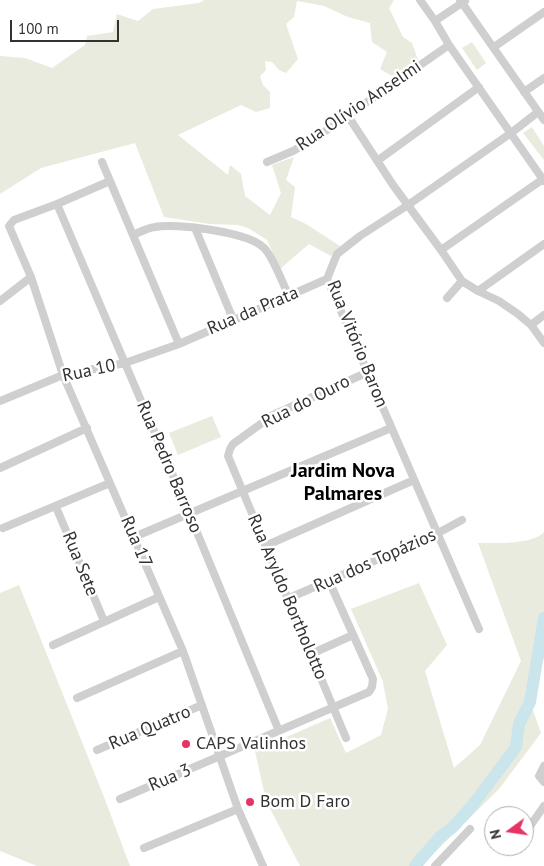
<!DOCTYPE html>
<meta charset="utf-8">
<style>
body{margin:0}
#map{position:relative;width:544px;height:866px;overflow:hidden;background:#fff;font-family:"PT Sans",sans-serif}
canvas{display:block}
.north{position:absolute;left:484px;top:806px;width:50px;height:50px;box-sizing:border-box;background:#fff;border:1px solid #adadad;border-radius:50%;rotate:256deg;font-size:14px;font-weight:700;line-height:20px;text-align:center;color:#323232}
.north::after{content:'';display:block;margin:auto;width:18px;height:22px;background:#e83464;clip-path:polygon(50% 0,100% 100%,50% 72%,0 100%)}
.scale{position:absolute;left:10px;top:20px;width:109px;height:22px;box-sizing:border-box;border:2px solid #323232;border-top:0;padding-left:6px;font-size:15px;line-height:18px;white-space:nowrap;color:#323232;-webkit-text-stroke:4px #fff;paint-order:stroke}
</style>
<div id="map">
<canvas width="544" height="866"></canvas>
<div class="north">N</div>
<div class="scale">100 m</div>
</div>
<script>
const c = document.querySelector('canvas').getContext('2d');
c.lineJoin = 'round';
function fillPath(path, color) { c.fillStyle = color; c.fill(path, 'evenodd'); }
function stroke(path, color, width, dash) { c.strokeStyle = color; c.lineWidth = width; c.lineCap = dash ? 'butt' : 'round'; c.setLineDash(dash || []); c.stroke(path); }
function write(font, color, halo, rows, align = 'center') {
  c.font = font + ' "PT Sans",sans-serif'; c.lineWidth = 5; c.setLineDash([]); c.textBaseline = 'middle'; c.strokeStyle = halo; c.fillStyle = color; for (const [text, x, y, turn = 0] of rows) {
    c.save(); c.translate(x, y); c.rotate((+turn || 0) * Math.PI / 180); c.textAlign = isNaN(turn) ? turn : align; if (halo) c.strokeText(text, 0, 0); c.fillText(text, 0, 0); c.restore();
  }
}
const green = new Path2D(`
 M204,0H394L389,8L403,37L412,43L418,60L394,77L380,69L387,52L372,42L370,23L348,17L324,6L297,1L294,17L286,24L298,59L286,73L279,70L272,62L265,61L266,70L260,76L263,85L270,92V108L256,112L241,105L178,135L228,175L230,165L241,174L245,196L270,215L281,193L272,165L294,157L286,180L295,187L291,217L306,224L340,246L331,256L309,244L280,269L267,240L248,228L238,225L210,224L164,217L135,143L41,168L0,194V56L25,58L52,68L85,45L87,36L113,32L117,14L138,21L153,9L199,3Z
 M472,42L486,63L477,70L462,48Z
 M532,127L544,146V160L523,133Z
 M212,416L221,437L178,455L169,433Z
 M544,532V659L527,693L541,733L499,789L421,866H300L266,801L255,751L330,718L346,753L381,735L388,709L383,682L351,609L419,583L447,645L425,671L454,768L480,745L521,661L478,543C495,543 532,545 544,532Z
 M19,585L104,797L130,866H37L0,851V593Z`);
const river = new Path2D(`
 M415,866L440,837L453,827L472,806L516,747L519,724L530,702L544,618`);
const minor = new Path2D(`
 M420,0L435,21L449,45L544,181
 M460,0L544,120
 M435,21L465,1
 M494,47L544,12
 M524,92L544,78
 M348,116L393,185L441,250L462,281L478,291L499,301L518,314L531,325L544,343
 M377,161L479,87
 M102,162L179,344
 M267,162L293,151L314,139L449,45
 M110,181L57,204L14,220L9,226L31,277L63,375L183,651L238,809L263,866
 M57,204L189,513L279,731
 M195,228L233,319
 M133,235C140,232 147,228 155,227C176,223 249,232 264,248C273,256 283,285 289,296
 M441,250L543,179
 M478,291L544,244
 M447,298L462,281
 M0,301L31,277
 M531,325L544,315
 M0,401L63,375L125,363L179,344L327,279
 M0,468L87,428
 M56,507L104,621
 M3,528L110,483
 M134,537L391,428
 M265,546L414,480
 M287,599L438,533L462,520
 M479,629L327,279L337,254L360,236L408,205L511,133L538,112
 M53,645L159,597
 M311,654L353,635
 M77,698L183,651
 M346,738L228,456L230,449L233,444L273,415L368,372
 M97,750L202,705
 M544,766L539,776L544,782
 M120,799L369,692L372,687L373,679L329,581
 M493,835H494
 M524,835L544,806
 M508,846L514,850L517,846
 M144,848L238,809
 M435,866L470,829`);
const markers = [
 [186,744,5,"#e83464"],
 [250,802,5,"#e83464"]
];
const streetNames = [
 ["Rua Olívio Anselmi",359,106,-34],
 ["Rua da Prata",253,311,-23],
 ["Rua Vitório Baron",357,344,68],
 ["Rua 10",89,371,-12],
 ["Rua do Ouro",306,402,-27],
 ["Rua Pedro Barroso",169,467,67],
 ["Rua 17",136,542,67],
 ["Rua dos Topázios",375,561,-24],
 ["Rua Sete",80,564,68],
 ["Rua Aryldo Bortholotto",287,597,67],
 ["Rua Quatro",150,728,-23],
 ["Rua 3",170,778,-23]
];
const poiNames = [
 ["CAPS Valinhos",196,744],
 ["Bom D Faro",260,802]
];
const quarterNames = [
 ["Jardim Nova",343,471],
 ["Palmares",343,494]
];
fillPath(green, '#e8ebdd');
stroke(river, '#cae5ec', 12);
stroke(minor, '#cfcfcf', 8);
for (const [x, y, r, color] of markers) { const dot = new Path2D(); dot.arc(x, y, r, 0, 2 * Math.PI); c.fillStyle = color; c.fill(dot); stroke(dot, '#fff', 2); }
write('18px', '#323232', '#fff', streetNames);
write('18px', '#323232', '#fff', poiNames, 'left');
write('bold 20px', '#000', '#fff', quarterNames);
</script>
